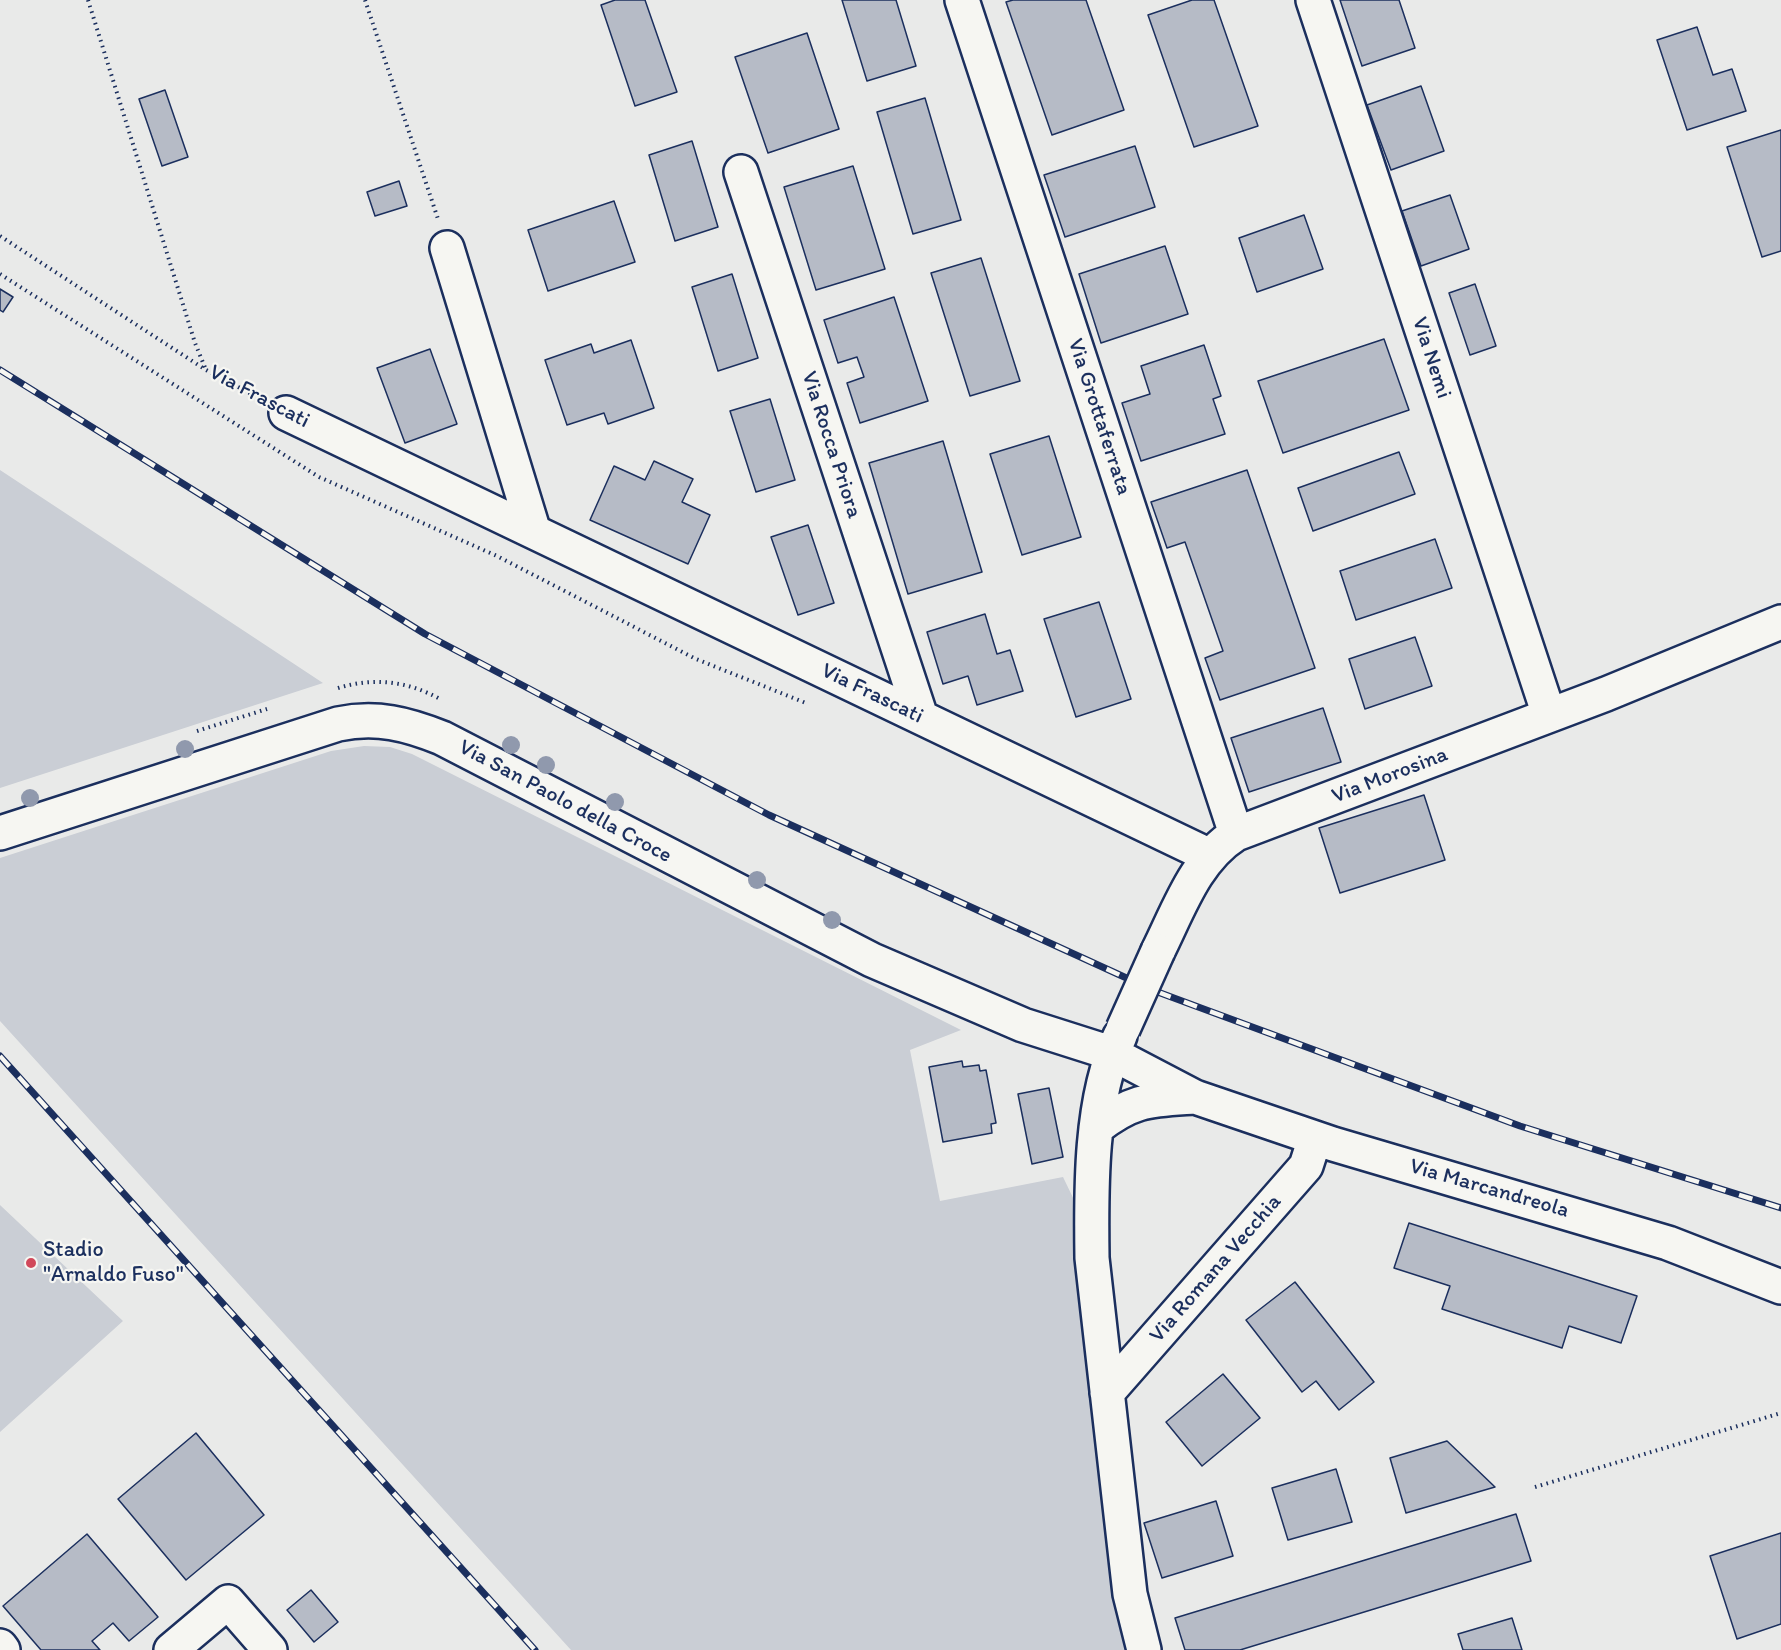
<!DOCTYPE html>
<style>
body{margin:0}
canvas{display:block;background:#e9eae9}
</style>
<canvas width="1781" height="1650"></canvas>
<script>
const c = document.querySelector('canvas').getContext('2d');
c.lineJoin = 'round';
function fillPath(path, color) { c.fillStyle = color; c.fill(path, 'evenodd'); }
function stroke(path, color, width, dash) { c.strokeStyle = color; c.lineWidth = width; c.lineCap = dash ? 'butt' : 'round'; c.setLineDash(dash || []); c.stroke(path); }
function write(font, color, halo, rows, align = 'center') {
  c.font = font + ' Itim,sans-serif'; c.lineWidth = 4.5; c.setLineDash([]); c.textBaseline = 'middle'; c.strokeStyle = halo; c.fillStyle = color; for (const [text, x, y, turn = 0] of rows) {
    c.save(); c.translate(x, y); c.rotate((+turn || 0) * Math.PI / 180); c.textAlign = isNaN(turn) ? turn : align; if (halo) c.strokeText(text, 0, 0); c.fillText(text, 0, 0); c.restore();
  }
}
const green = new Path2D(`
 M0,470L323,683L0,788Z
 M364,746L390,747L412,754L961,1030L910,1050L940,1201L1063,1177L1091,1235L1145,1650H571L0,1021V858L331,751Z
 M0,1205L123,1321L0,1432Z`);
const building = new Path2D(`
 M615,0H645L677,92L635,106L601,5Z
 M842,0H896L916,66L867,81Z
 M1013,0H1086L1124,110L1052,135L1006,2Z
 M1192,0H1214L1258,126L1194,147L1148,15Z
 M1340,0H1399L1415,48L1362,66Z
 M1697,27L1713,75L1732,69L1746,111L1687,130L1657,40Z
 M807,33L839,129L768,153L735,57Z
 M1421,86L1444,151L1391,170L1367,105Z
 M165,90L188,157L162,166L139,99Z
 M925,98L961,220L913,234L877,112Z
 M1781,130V251L1762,257L1727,147Z
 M692,141L718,227L675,241L649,155Z
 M1135,146L1155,207L1065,237L1044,175Z
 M853,166L885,269L816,290L784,187Z
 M399,181L407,206L375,216L367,192Z
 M1450,195L1469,249L1421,266L1402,211Z
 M614,201L635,262L548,291L528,230Z
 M1304,215L1323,269L1257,292L1239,238Z
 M1165,246L1188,314L1101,343L1079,274Z
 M981,258L1020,381L970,396L931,273Z
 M732,274L758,358L718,371L692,287Z
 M1475,284L1496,346L1470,355L1449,293Z
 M0,289L13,297L3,312L0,310Z
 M894,297L928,401L860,423L847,383L864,377L857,357L838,363L824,320Z
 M1384,339L1409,410L1283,453L1258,381Z
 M631,340L654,408L608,424L604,413L567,425L545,360L591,344L594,353Z
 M1204,345L1221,396L1213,399L1225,434L1141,461L1122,403L1150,394L1141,366Z
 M430,349L457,424L405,443L377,368Z
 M770,399L795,480L756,492L730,411Z
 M1049,436L1081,537L1022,555L990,454Z
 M943,441L982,572L908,594L869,463Z
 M1399,452L1415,494L1313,531L1298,488Z
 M654,461L693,479L682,502L710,515L688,564L590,520L614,466L645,480Z
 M1247,470L1315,668L1220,700L1205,658L1223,651L1185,542L1167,548L1151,502Z
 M808,525L834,603L798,615L771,537Z
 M1435,539L1452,588L1356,620L1340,571Z
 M1099,602L1131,699L1076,717L1044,619Z
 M985,614L997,654L1010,650L1023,691L977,705L968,676L943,684L927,632Z
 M1415,637L1432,686L1365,709L1349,659Z
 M1323,708L1341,762L1249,792L1231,738Z
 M1424,795L1445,860L1340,893L1319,828Z
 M962,1061L963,1067L979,1065L980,1071L986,1070L996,1123L991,1124L992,1133L943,1142L929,1067Z
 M1049,1088L1063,1157L1032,1164L1018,1094Z
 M1409,1223L1637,1296L1621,1343L1569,1326L1562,1348L1442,1309L1450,1286L1394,1268Z
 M1295,1282L1374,1382L1339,1410L1316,1381L1302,1392L1246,1320Z
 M1223,1374L1260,1418L1202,1466L1166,1422Z
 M196,1433L264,1515L186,1580L118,1499Z
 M1447,1441L1495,1487L1406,1513L1390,1458Z
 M1336,1469L1352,1522L1288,1540L1272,1488Z
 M1216,1501L1233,1556L1162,1578L1144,1523Z
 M1516,1514L1531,1561L1240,1650H1185L1175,1618Z
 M1781,1533V1624L1737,1639L1710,1556Z
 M87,1534L158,1617L129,1641L113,1623L92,1641L100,1650H41L3,1606Z
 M311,1590L338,1622L314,1642L287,1610Z
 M1512,1618L1522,1650H1463L1458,1634Z`);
const path = new Path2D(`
 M88,0L195,343L206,370
 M365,0L438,219
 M0,236L206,370L259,398
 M0,274L319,477L497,556L696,659L806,703
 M338,688C374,677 407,681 440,699
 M197,731L267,709
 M1535,1487L1781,1413`);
const street = new Path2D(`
 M962,0L1236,834
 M1313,0L1549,715
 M741,172L921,717
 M447,248L534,532
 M286,413L1210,856
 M0,833L338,724C377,716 407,724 442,738L872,960L1023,1025L1111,1053L1195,1097L1333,1144L1668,1243L1781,1287
 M1158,951C1179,909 1195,860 1236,834L1606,694L1781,622
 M1120,1036C1090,1097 1091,1190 1092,1258L1130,1594L1144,1650
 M1096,1128C1133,1099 1150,1100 1195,1097
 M1107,1393L1306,1166L1315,1138
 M0,1646L3,1650
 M171,1650L228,1602L270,1650`);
const rail = new Path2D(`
 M0,370L425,634L769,815L1155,991L1520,1126L1781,1208
 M0,1056L535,1650`);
const streetBridge = new Path2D(`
 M1123,1029L1158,951`);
const trees = [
 [511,745],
 [185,749],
 [546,765],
 [30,798],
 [615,802],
 [757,880],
 [832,920]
];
const markers = [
 [31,1263,6,"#d1495b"]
];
const streetNames = [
 ["Via Nemi",1431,358,72],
 ["Via Frascati",259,397,28],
 ["Via Grottaferrata",1099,417,72],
 ["Via Rocca Priora",831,445,72],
 ["Via Frascati",872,694,26],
 ["Via Morosina",1390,776,-21],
 ["Via San Paolo della Croce",565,802,28],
 ["Via Marcandreola",1489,1189,16],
 ["Via Romana Vecchia",1216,1269,-49]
];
const poiNames = [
 ["Stadio",43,1250],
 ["\"Arnaldo Fuso\"",43,1275]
];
fillPath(green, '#caced5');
fillPath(building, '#b6bbc6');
stroke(building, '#1b2f5e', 1.5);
stroke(street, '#1b2f5e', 38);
stroke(path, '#1b2f5e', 4, [1.5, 4.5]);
stroke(street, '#f6f6f2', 33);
stroke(rail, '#1b2f5e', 7);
stroke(rail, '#f6f6f2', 4.5, [14]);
stroke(streetBridge, '#1b2f5e', 38, []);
stroke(streetBridge, '#f6f6f2', 33);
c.fillStyle = '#9099ad';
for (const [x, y] of trees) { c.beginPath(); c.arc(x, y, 9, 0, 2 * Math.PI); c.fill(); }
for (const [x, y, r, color] of markers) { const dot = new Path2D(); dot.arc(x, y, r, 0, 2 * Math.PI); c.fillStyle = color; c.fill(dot); stroke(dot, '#f6f6f2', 2); }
write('22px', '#1b2f5e', '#f6f6f2', streetNames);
write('22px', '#1b2f5e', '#f6f6f2', poiNames, 'left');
</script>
